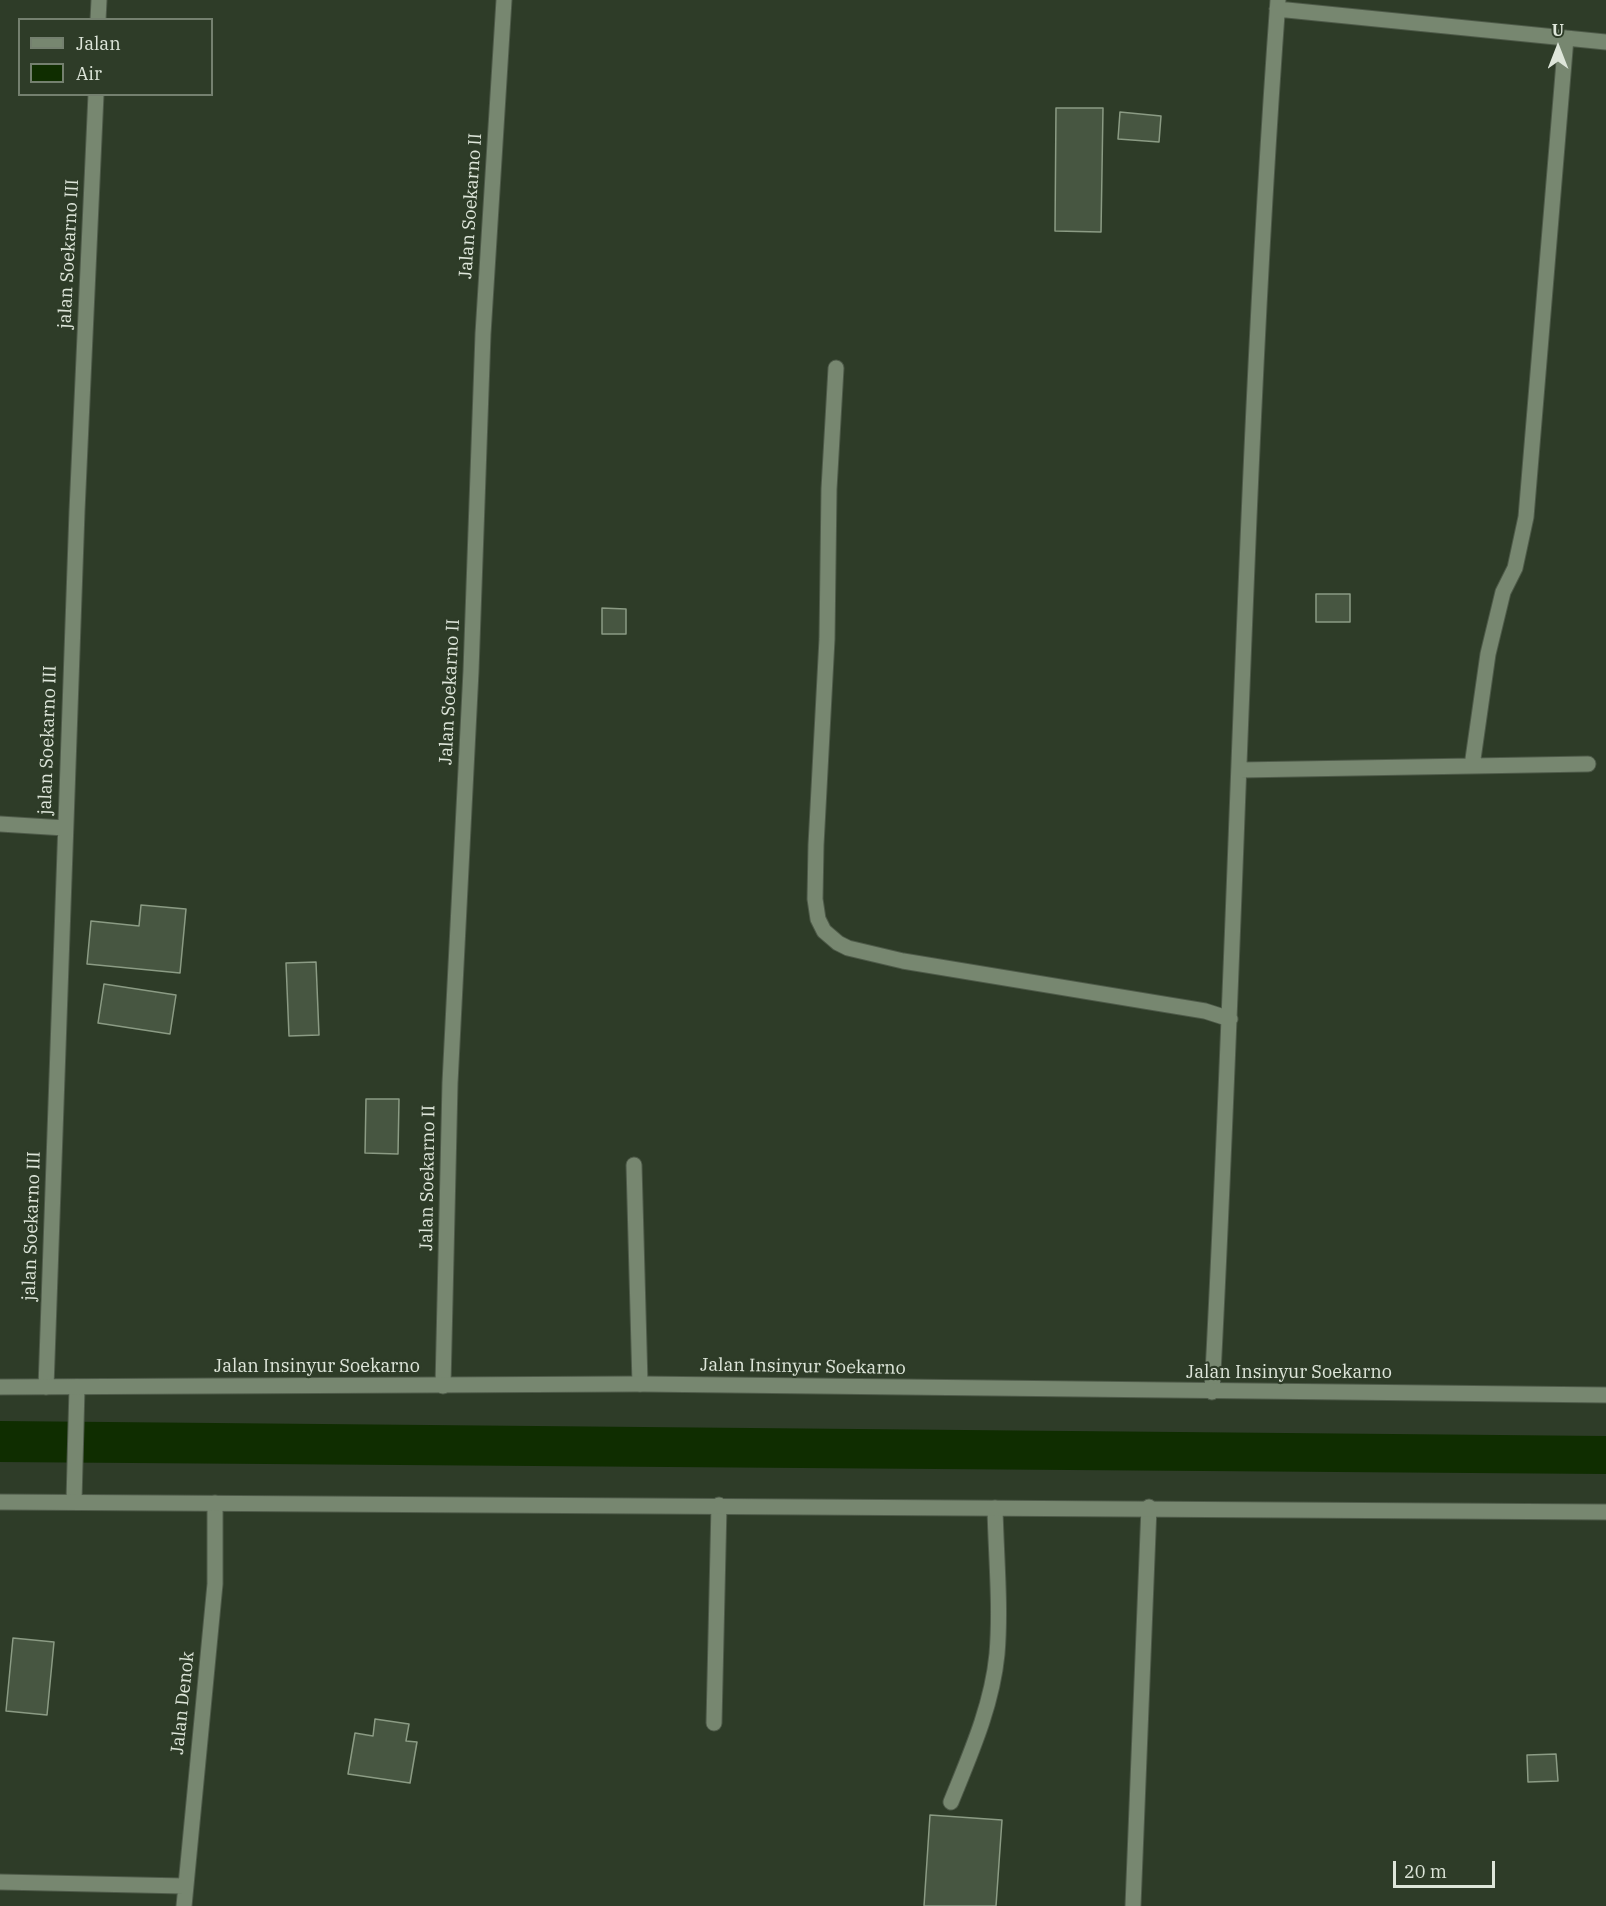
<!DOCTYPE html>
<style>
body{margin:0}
#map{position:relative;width:1606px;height:1906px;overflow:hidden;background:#2e3c28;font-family:"IBM Plex Serif",serif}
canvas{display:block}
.legend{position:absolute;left:18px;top:18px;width:195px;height:78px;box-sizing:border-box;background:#2e3c28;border:2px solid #74806f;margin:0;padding:8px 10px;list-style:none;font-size:18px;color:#dee6da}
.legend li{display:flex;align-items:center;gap:12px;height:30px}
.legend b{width:30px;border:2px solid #74806f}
.north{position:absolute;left:1528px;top:18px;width:60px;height:60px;-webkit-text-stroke:4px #2e3c28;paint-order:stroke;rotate:0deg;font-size:16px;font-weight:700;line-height:24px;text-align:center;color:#dee6da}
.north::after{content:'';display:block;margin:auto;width:21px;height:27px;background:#dee6da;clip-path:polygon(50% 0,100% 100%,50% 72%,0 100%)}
.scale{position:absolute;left:1393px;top:1861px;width:102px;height:27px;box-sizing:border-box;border:3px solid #dee6da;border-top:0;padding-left:8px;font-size:18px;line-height:21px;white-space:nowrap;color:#dee6da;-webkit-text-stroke:4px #2e3c28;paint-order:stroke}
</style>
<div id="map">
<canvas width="1606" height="1906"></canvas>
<ul class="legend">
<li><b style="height:8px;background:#778770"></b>Jalan</li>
<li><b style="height:16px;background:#0f2d00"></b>Air</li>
</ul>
<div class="north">U</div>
<div class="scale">20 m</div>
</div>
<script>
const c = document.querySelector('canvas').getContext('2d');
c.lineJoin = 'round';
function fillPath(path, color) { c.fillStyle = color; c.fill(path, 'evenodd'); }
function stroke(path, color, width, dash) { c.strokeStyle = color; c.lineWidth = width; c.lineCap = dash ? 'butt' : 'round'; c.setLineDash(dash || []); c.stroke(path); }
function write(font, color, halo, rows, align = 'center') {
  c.font = font + ' "IBM Plex Serif",serif'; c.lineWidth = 4.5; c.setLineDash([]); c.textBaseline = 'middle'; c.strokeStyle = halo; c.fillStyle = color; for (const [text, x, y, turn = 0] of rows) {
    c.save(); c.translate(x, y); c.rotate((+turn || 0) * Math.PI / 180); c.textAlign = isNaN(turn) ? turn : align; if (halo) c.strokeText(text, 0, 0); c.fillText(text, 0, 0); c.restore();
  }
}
const water = new Path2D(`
 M0,1421L1606,1436V1474L0,1462Z`);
const building = new Path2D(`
 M1056,108H1103L1101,232L1055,231Z
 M1120,112L1161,116L1159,142L1118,139Z
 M1316,594H1350V622H1316Z
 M602,608L626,609V634H602Z
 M141,905L186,909L180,973L87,964L91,921L139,926Z
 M316,962L319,1035L289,1036L286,963Z
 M104,984L176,995L170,1034L98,1023Z
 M366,1099H399L398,1154L365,1153Z
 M13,1638L54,1642L47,1715L6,1711Z
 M375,1719L409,1724L406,1741L417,1742L410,1783L348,1774L355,1733L373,1736Z
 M1556,1754L1558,1781L1528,1782L1527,1755Z
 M930,1815L1002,1820L996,1906H924Z`);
const lane = new Path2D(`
 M74,1501L77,1387`);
const street = new Path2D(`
 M1277,9L1606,42
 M98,20L99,0
 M836,368L829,489L827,639L816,845L815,899L818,919L824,931L838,943L848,948L903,961L1205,1011L1230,1019
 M1472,766L1488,654L1503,592L1515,568L1526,517L1566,38
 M1240,770L1588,764
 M0,824L65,828
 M634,1165L640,1384
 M443,1386L450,1083L471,671L483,334L504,0
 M46,1387L77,511L96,94
 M1212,1392C1237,929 1244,463 1278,0
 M714,1723L719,1505
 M951,1802C970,1755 992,1706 997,1654C1001,1606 996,1556 995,1508
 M0,1882L184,1886
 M184,1906L215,1584V1503
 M1133,1906L1149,1507`);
const secondary = new Path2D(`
 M0,1387L640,1384L1606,1395
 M0,1502L1606,1512`);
const streetNames = [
 ["Jalan Soekarno II",471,206,-86],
 ["jalan Soekarno III",69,254,-87],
 ["Jalan Soekarno II",450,692,-87],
 ["jalan Soekarno III",48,740,-88],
 ["Jalan Soekarno II",428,1178,-89],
 ["jalan Soekarno III",32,1226,-88],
 ["Jalan Insinyur Soekarno",317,1367],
 ["Jalan Insinyur Soekarno",803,1367,1],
 ["Jalan Insinyur Soekarno",1289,1373],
 ["Jalan Denok",183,1703,-84]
];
fillPath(water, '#0f2d00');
fillPath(building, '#475641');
stroke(building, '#8b9b84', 1.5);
stroke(lane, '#4e5a49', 17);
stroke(street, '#4e5a49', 17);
stroke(secondary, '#4e5a49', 17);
stroke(lane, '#778770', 15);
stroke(street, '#778770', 15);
stroke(secondary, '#778770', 15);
write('18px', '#dee6da', '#2e3c28', streetNames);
</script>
